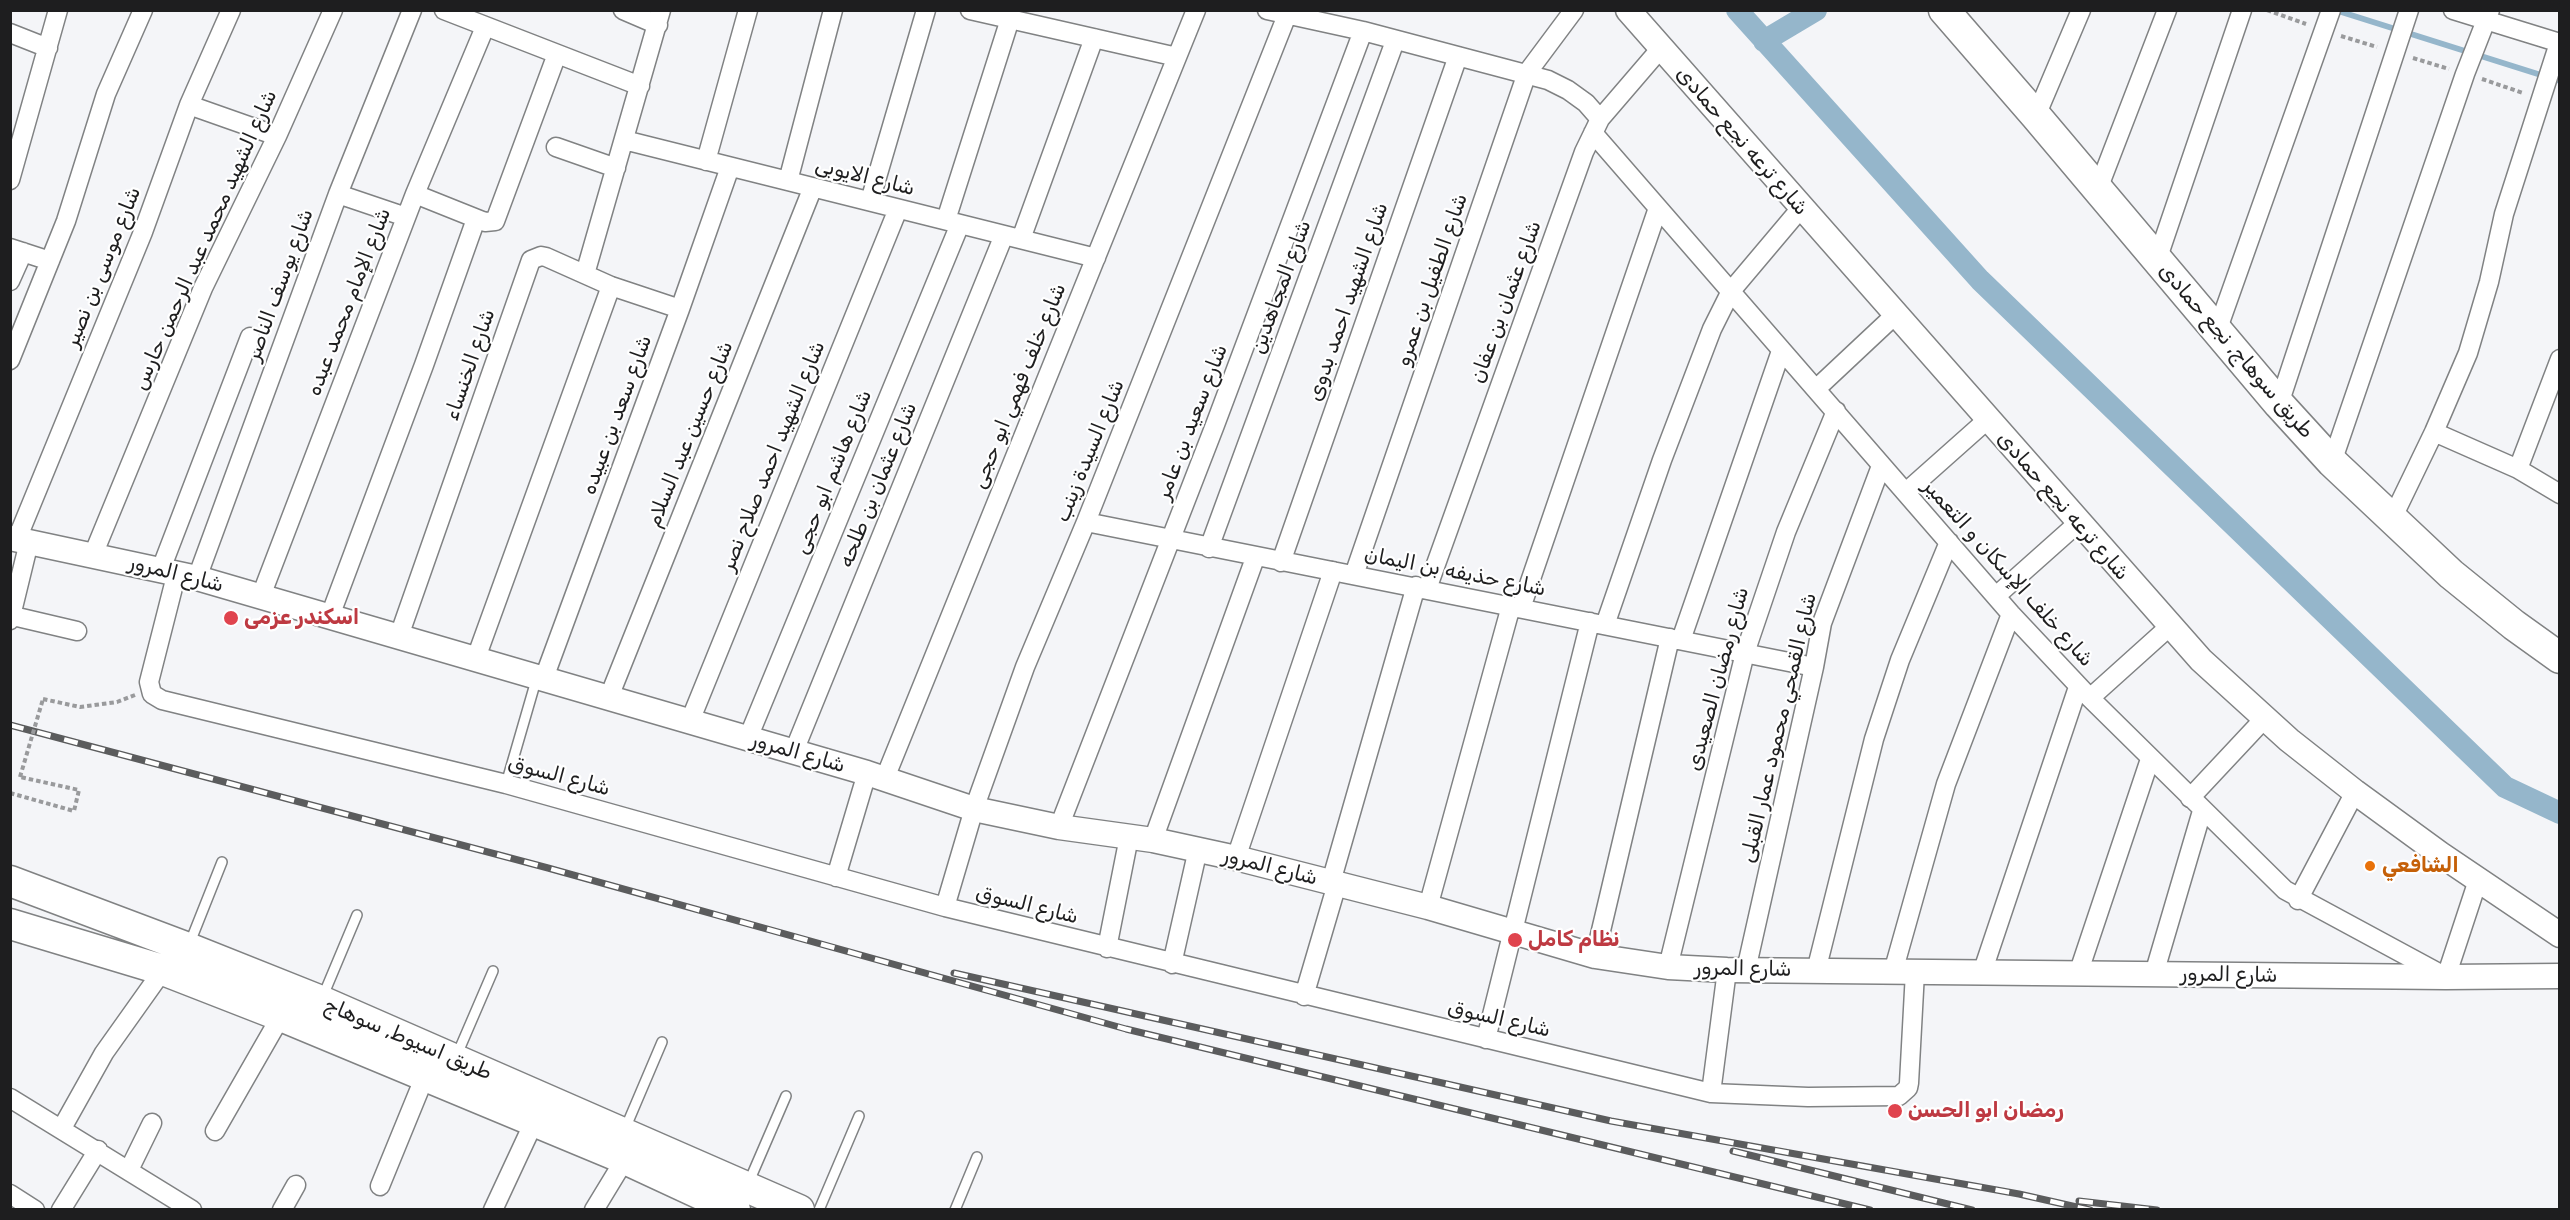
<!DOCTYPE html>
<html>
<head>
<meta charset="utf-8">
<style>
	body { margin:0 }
	#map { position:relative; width:2570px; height:1220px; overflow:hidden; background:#f4f5f8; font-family:Rubik,sans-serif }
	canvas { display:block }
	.frame { position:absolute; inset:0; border:12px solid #1e1e1f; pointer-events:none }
</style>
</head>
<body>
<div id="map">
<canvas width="2570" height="1220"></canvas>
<div class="frame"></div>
</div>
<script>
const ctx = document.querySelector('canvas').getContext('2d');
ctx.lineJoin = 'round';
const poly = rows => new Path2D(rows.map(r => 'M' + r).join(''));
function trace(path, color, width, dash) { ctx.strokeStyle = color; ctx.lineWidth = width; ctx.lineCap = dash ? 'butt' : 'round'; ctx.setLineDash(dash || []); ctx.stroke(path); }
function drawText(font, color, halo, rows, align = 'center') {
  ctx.font = font + ' Rubik,"Noto Sans Arabic",sans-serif'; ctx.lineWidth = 4.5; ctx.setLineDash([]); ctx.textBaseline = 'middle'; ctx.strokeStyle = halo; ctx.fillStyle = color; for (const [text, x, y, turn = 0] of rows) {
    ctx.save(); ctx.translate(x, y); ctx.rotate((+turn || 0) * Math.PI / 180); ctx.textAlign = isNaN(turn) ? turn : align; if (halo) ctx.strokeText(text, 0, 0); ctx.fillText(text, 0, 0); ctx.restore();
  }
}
trace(poly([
	[2335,10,2560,81]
]), '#95b6cb', 6);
trace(poly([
	[1737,10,1980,280,2505,787,2560,813],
	[1764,41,1816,10]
]), '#95b6cb', 22);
const service = poly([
	[506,784,537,677],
	[189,945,222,862],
	[323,996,357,915],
	[456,1057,493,971],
	[625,1129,662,1042],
	[748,1184,786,1096],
	[819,1210,859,1116],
	[955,1210,977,1157]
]);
const minor = poly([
	[444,10,640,86],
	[623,10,658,25],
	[970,10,1177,57],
	[1267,10,1363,31,1548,80,1568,90,1586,103,1600,119],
	[2453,10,2560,43],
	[10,33,48,48],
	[189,105,277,136],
	[2036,116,2081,10],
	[1593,133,2011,614,2090,698,2285,890,2446,977,2478,880],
	[624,140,1096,258],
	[556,147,616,168],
	[706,161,748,10],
	[10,180,58,10],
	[788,181,833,10],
	[2098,189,2167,10],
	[338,194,406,217],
	[415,194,485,222,495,221,557,54],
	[870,201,926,10],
	[946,220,1010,19],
	[1021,239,1094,38],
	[10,248,50,261],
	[2157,260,2242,10],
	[585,274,661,10],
	[10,281,23,252],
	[2217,331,2331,10],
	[10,360,66,221,106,94,143,10],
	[1816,389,1895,315],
	[2279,404,2409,10],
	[2434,432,2518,469,2560,359],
	[2332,462,2465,74,2490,10],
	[2518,469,2560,494],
	[1906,492,1987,420],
	[2392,519,2434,432,2468,353,2489,282,2504,214,2559,43],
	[1086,522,1814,667],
	[17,539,143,232,189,105,231,10],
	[1209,548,1395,41],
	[93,555,203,288,277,136,333,10],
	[1281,562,1458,56],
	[161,569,250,337],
	[177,572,149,682,152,694,162,700,506,784,945,907,1711,1093,1808,1097,1899,1096,1908,1088,1909,1083,1915,972],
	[1354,575,1527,73,1574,10],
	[197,578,338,194,412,10],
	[1427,589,1584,152,1600,119,1661,48],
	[261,596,415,194,485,27],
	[1996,596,2078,523],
	[1521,608,1658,208],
	[13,616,77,631],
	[330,616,424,365,476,219],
	[10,620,29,542],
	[1605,625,1662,460,1712,329,1731,291,1801,208],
	[399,636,531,260,541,256,546,257,611,286,680,309],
	[1681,640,1781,351],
	[476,658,611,286],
	[544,678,680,309,730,167],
	[609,697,813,187],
	[2090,698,2169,627],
	[690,721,898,209],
	[748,738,960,224],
	[794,751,1004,235],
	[885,778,1196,10],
	[2190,798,2264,719],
	[1059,827,1215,425,1363,31],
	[1153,840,1255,558],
	[1236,858,1333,571],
	[836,877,867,773],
	[1331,882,1416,586],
	[2298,900,2355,792],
	[945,907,974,809,1025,667,1086,522,1287,15],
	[1428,907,1511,606],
	[1107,948,1129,837],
	[1595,956,1670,638],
	[1172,964,1198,849],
	[1668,967,1745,653,1786,532,1836,411],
	[1746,970,1814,667,1822,623,1881,466],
	[1816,971,1874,739,1900,660,1949,542],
	[1893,972,1946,784,2011,614],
	[1982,973,2078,687],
	[2078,974,2150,759],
	[2154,974,2202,811],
	[1304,996,1337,884],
	[1486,1039,1590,622],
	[1711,1093,1727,970],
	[10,1098,192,1210],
	[62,1128,104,1053,163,970],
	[215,1131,281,1016],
	[129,1170,152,1123],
	[380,1186,425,1076],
	[10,1194,35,1210],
	[61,1210,98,1150],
	[282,1210,296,1185],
	[493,1210,534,1122],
	[594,1210,625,1159]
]);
const tertiary = poly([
	[1628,10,2201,660,2289,740,2355,792,2440,854,2560,935],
	[10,538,197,578,867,773,974,809,1059,827,1153,840,1236,858,1428,907,1595,956,1668,967,1727,970,2446,977,2560,976]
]);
const primary = poly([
	[1944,10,2036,116,2279,404,2332,462,2451,574,2514,625,2560,658],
	[10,881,188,948,321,1001,799,1210],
	[10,924,163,970,281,1016,625,1159,735,1210]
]);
trace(service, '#808283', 12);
trace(minor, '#808283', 21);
trace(tertiary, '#808283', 27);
trace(primary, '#808283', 33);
trace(poly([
	[2267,10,2306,24],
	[2341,36,2377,47],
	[2413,58,2449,69],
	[2482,79,2523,93],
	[43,699,80,707,117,702,135,695],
	[10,793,74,811,79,790,20,777]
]), '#999a9c', 4, [4.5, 3]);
trace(service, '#fff', 9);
trace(minor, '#fff', 18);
trace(tertiary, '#fff', 24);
trace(primary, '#fff', 30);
const rail = poly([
	[10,725,548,868,1126,1029,1870,1210],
	[954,973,1611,1121,2019,1194,2090,1210],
	[1733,1151,1972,1210],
	[2079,1201,2157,1210]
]);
trace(rail, '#5b5c5d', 7);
trace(rail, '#fff', 4.5, [14]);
trace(poly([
	[20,777,43,699]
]), '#999a9c', 4, [4.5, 3]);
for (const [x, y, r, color] of [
	[231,618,8,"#e0444e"],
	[2370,866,6,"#e8710a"],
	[1515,940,8,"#e0444e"],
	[1895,1111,8,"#e0444e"]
]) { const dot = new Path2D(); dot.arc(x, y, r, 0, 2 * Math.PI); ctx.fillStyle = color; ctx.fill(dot); trace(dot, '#fff', 2); }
drawText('21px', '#1e1e1f', '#fff', [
	["شارع ترعه نجع حمادى",1742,141,49],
	["شارع الايوبى",865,177,14],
	["شارع الشهيد محمد عبد الرحمن حارس",205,240,-66],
	["شارع موسى بن نصير",103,267,-68],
	["شارع الطفيل بن عمرو",1432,280,-71],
	["شارع يوسف الناصر",280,285,-70],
	["شارع المجاهدين",1281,287,-70],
	["شارع الإمام محمد عبده",349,302,-69],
	["شارع الشهيد احمد بدوى",1348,302,-71],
	["شارع عثمان بن عفان",1506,302,-70],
	["طريق سوهاج, نجع حمادى",2236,351,49],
	["شارع الخنساء",470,365,-71],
	["شارع خلف فهمي ابو حجى",1019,386,-68],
	["شارع سعد بن عبيده",617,415,-70],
	["شارع سعيد بن عامر",1192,422,-69],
	["شارع حسين عبد السلام",690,434,-68],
	["شارع السيدة زينب",1090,451,-68],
	["شارع الشهيد احمد صلاح نصر",773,456,-68],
	["شارع هاشم ابو حجى",833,472,-68],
	["شارع عثمان بن طلحه",878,485,-68],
	["شارع ترعه نجع حمادى",2063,506,49],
	["شارع حذيفه بن اليمان",1455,572,11],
	["شارع خلف الإسكان و التعمير",2008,573,48],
	["شارع المرور",176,574,14],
	["شارع رمضان الصعيدى",1718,679,-75],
	["شارع القمحي محمود عمار القبلى",1779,728,-77],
	["شارع المرور",798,753,16],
	["شارع السوق",559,776,15],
	["شارع المرور",1270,867,14],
	["شارع السوق",1027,905,14],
	["شارع المرور",1743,969,1],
	["شارع المرور",2229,975,1],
	["شارع السوق",1499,1019,13],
	["طريق اسيوط, سوهاج",408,1039,23]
]);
drawText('bold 21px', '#be3a42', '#fff', [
	["اسكندر عزمى",244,618],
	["نظام كامل",1528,940],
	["رمضان ابو الحسن",1908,1111]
], 'left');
drawText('bold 21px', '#c56008', '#fff', [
	["الشافعي",2382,866]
], 'left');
</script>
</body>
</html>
